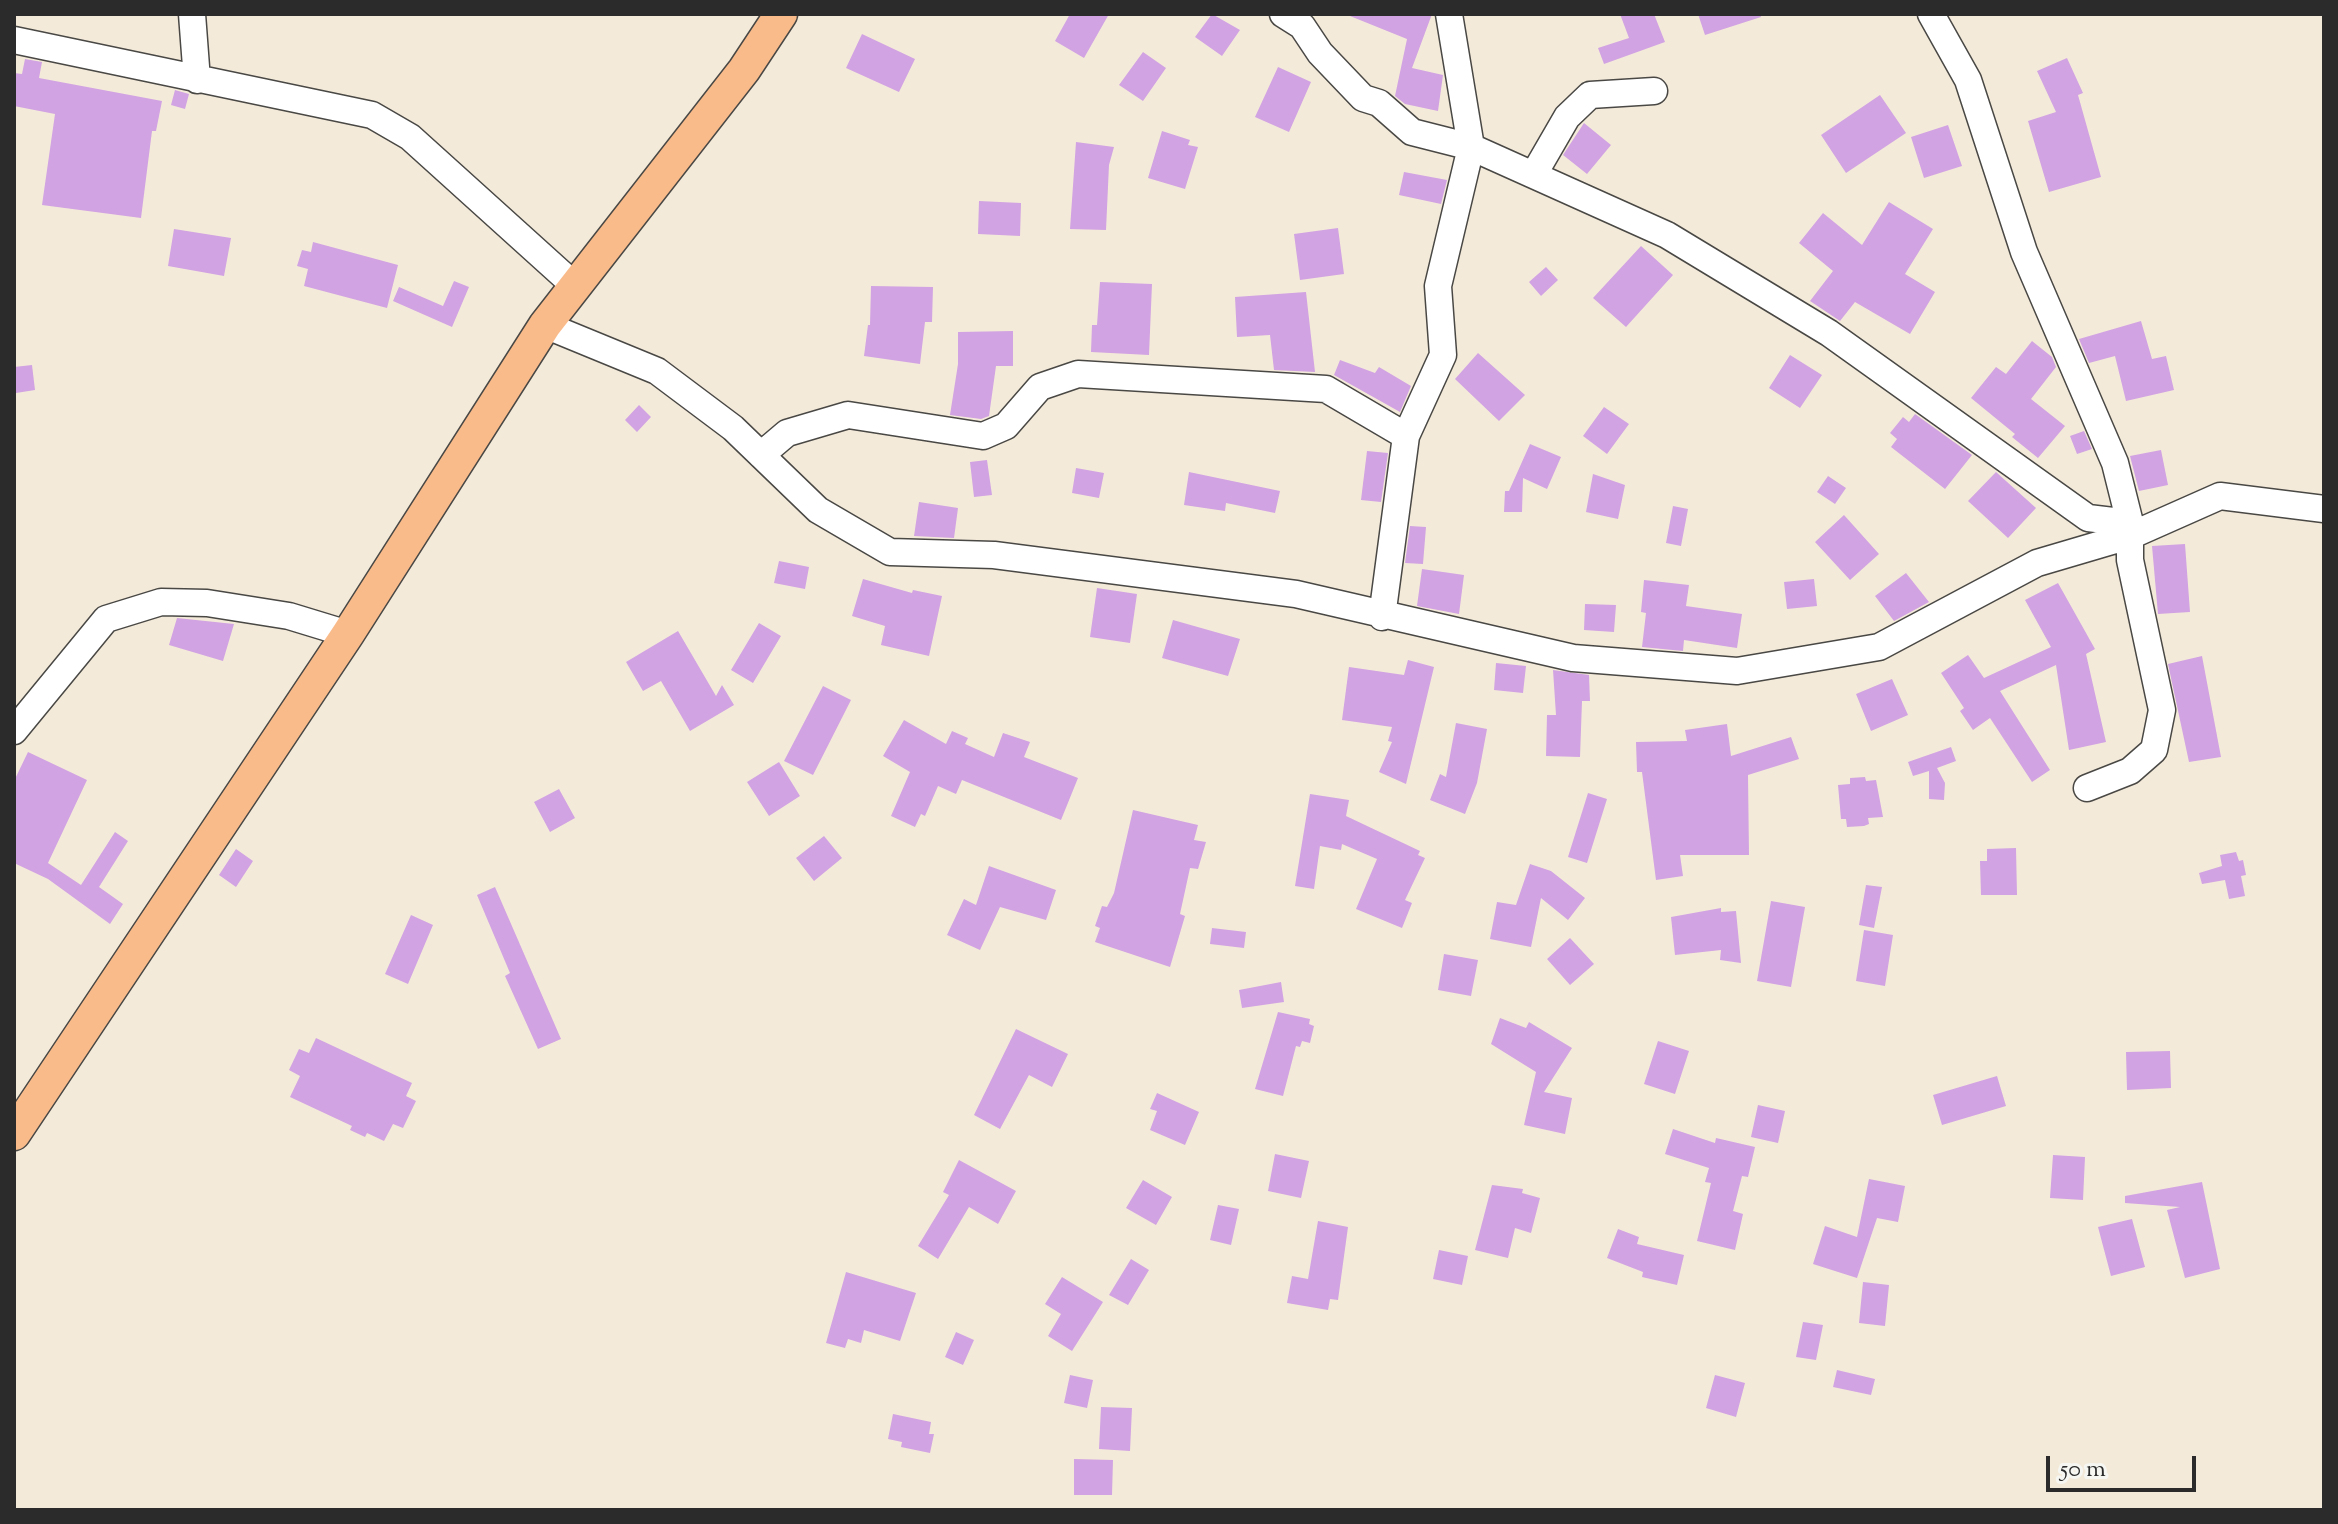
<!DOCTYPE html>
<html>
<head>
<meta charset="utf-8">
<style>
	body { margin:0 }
	#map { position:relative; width:2338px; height:1524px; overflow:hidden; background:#f4eada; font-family:"Sorts Mill Goudy",serif }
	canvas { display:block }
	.frame { position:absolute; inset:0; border:16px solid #2b2b2b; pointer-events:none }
	.scale { position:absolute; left:2046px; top:1456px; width:150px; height:36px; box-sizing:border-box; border:4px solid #2b2b2b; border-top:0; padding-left:10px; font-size:24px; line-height:28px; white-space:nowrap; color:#2b2b2b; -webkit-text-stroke:6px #f6f6f2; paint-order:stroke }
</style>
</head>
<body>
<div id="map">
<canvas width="2338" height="1524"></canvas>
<div class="frame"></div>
<div class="scale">50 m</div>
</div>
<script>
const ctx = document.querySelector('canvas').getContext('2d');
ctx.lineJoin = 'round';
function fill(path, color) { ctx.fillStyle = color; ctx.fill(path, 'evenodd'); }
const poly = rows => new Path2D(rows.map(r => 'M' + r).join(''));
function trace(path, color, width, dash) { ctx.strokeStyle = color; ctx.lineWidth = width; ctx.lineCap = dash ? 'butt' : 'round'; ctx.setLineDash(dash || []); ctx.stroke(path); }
fill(poly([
	[1070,14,1109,14,1084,58,1055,41],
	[1212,14,1240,30,1222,56,1195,37],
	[1345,14,1432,14,1412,68,1443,75,1438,111,1405,104,1395,96,1407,39],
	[1620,14,1654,14,1665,42,1604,64,1598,48,1629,38],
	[1698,14,1760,14,1761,17,1705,35],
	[862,34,915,59,899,92,846,68],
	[1143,52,1166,68,1143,101,1119,85],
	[2067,58,2083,93,2078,95,2101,177,2049,192,2028,121,2056,112,2037,71],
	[25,59,42,62,39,78,162,101,156,131,152,131,141,218,42,205,55,114,14,106,14,73,22,74],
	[1278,67,1311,82,1289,132,1255,117],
	[175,90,189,94,185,109,171,105],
	[1880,95,1906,133,1846,173,1821,135],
	[1584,123,1611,145,1587,174,1563,155],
	[1948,125,1962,166,1924,178,1911,137],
	[1162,131,1190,140,1188,145,1198,147,1185,189,1148,178],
	[1076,142,1114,147,1109,165,1106,230,1070,229],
	[1404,172,1447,180,1441,204,1399,195],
	[979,201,1021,203,1020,236,978,234],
	[1889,202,1933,229,1905,274,1935,292,1910,334,1855,302,1840,321,1810,301,1833,271,1799,243,1823,213,1862,245],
	[1338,228,1344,274,1300,280,1294,234],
	[174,229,231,238,224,276,168,266],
	[313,242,398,265,387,308,304,286,308,269,297,266,302,250,311,252],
	[1641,246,1673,275,1626,327,1593,298],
	[1546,267,1558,280,1541,296,1529,282],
	[454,281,469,287,452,327,393,301,399,287,443,306],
	[1100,282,1152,284,1149,355,1091,352,1092,325,1097,325],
	[871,286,933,287,932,322,925,322,920,364,864,356,868,325,870,325],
	[1306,292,1315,372,1274,370,1270,335,1237,337,1235,297],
	[2141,321,2152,359,2166,356,2174,390,2126,401,2115,356,2089,363,2079,339],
	[1013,331,1013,366,996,366,989,416,981,419,950,415,958,364,958,332],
	[2032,341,2052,357,2056,367,2031,399,2065,426,2038,458,2012,437,2015,434,1971,398,1996,367,2006,374],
	[1478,353,1525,395,1499,421,1455,379],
	[1790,355,1822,375,1800,408,1769,388],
	[1340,360,1375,373,1379,367,1411,386,1400,412,1334,375],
	[32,365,35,390,16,393,14,367],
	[639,405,651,417,637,432,625,420],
	[1604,407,1629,424,1607,454,1583,436],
	[1915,414,1972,455,1945,489,1891,447,1897,439,1890,433,1903,417,1909,422],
	[2084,431,2092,449,2077,454,2070,436],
	[1530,444,1561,457,1547,489,1523,478,1522,512,1504,512,1505,491,1509,491],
	[2161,450,2168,485,2139,491,2130,456],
	[1367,451,1388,453,1381,502,1361,500],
	[987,460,992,495,974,497,970,462],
	[1076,468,1104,473,1099,498,1072,493],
	[1189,472,1280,491,1275,513,1226,503,1225,511,1184,505],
	[1996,472,2036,508,2008,538,1968,501],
	[1593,474,1625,485,1618,519,1586,512],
	[1828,476,1846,488,1835,504,1817,492],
	[919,502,958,508,954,538,914,536],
	[1673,506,1688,509,1681,546,1666,543],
	[1844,515,1879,554,1850,580,1815,542],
	[1410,526,1426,527,1423,564,1405,563],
	[2185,544,2190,612,2158,614,2152,546],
	[779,561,809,567,805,589,774,583],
	[1422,569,1464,575,1459,614,1417,606],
	[1906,573,1929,602,1894,621,1875,596],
	[863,579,912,593,913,590,942,596,929,656,881,645,885,626,852,616],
	[1814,579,1817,606,1787,609,1784,582],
	[1644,580,1689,585,1686,606,1742,614,1737,648,1684,640,1683,651,1642,647,1646,613,1641,612],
	[2058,583,2095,649,2086,654,2106,742,2069,750,2056,665,2000,691,2050,770,2032,782,1990,718,1973,730,1960,711,1964,708,1941,673,1968,655,1984,678,2051,647,2025,600],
	[1097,588,1137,594,1130,643,1090,637],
	[1585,604,1616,605,1614,632,1584,630],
	[177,618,234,624,223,661,169,645],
	[1173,620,1240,639,1228,676,1162,658],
	[759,623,781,636,753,683,731,670],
	[678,631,716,696,722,685,734,705,690,731,661,681,643,691,626,662],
	[2202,656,2221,757,2189,762,2168,664],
	[1408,660,1434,667,1406,784,1379,772,1392,742,1388,741,1392,727,1342,720,1349,667,1404,675],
	[1496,663,1526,666,1523,693,1494,690],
	[1553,670,1589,675,1590,701,1582,701,1580,757,1546,756,1547,715,1556,715],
	[1892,679,1908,715,1871,731,1856,694],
	[823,686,851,700,813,775,784,761],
	[904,720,946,744,952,731,968,738,965,744,994,757,1003,733,1030,742,1024,757,1078,778,1061,820,962,780,956,794,938,786,925,816,921,814,915,827,891,816,910,772,883,756],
	[1456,723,1487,729,1477,783,1465,814,1430,800,1440,774,1446,777],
	[1727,724,1731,756,1791,737,1799,759,1748,775,1749,855,1680,855,1683,876,1656,880,1642,772,1637,772,1636,742,1687,741,1685,730],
	[1951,747,1956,761,1937,768,1945,783,1944,800,1929,799,1929,771,1913,776,1908,762],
	[28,752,87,780,48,863,81,885,115,832,128,841,99,887,123,904,110,924,48,879,14,863,14,781],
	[779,762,800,796,769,816,747,782],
	[1865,777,1866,781,1876,780,1883,817,1868,818,1869,824,1864,826,1847,827,1846,819,1841,819,1838,785,1850,784,1850,778],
	[559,789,575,818,550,832,534,802],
	[1588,793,1607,799,1587,863,1568,857],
	[1310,794,1349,800,1346,816,1420,851,1418,855,1425,858,1405,900,1412,903,1402,928,1356,909,1377,859,1342,844,1341,850,1320,846,1314,889,1295,886],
	[1133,810,1198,825,1194,840,1206,842,1198,869,1190,868,1180,914,1185,916,1170,967,1095,942,1100,928,1095,926,1102,906,1107,907,1114,893],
	[824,836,842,858,814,881,796,858],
	[2016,848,2017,895,1981,895,1980,861,1987,861,1987,849],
	[236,849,253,861,236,887,219,875],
	[2236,852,2239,861,2243,860,2246,875,2241,876,2245,896,2229,899,2225,880,2202,884,2199,873,2222,866,2220,855],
	[1530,864,1551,871,1585,898,1568,920,1541,898,1531,947,1490,939,1497,902,1516,905],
	[989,866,1056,890,1046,920,1000,907,980,950,947,935,964,899,976,905],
	[1866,885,1882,887,1874,928,1859,925],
	[495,887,561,1039,538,1049,505,976,510,973,477,895],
	[1771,901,1805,907,1791,987,1757,981],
	[1721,908,1721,912,1736,911,1741,963,1720,960,1721,950,1675,955,1671,917],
	[411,915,433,925,408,984,385,974],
	[1212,928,1246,932,1244,948,1210,944],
	[1864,930,1893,935,1885,986,1856,981],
	[1570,938,1594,964,1570,985,1547,959],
	[1444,954,1478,960,1471,996,1438,990],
	[1281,982,1284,1002,1242,1008,1239,990],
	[1278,1012,1310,1019,1309,1024,1314,1026,1310,1043,1302,1041,1300,1047,1296,1046,1283,1096,1255,1089],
	[1500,1018,1526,1028,1529,1022,1572,1048,1544,1092,1572,1098,1565,1134,1524,1125,1536,1072,1491,1044],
	[1016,1029,1068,1054,1052,1087,1029,1075,1000,1129,974,1115],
	[316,1038,412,1083,406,1096,416,1101,403,1128,393,1124,384,1141,367,1133,365,1137,350,1130,352,1126,290,1097,300,1076,289,1070,299,1049,309,1053],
	[1658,1041,1689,1051,1675,1094,1644,1084],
	[2170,1051,2171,1088,2127,1090,2126,1052],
	[1997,1076,2006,1106,1942,1125,1933,1095],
	[1157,1093,1199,1112,1185,1145,1150,1130,1157,1111,1150,1109],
	[1758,1105,1785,1111,1778,1143,1751,1137],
	[1673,1129,1715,1143,1716,1138,1755,1147,1748,1177,1742,1176,1733,1211,1743,1214,1735,1250,1697,1241,1711,1183,1705,1182,1709,1168,1665,1154],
	[1275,1154,1309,1161,1301,1198,1268,1191],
	[2053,1155,2085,1157,2083,1200,2050,1198],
	[959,1160,1016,1191,998,1224,969,1207,938,1259,918,1246,949,1195,943,1192],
	[1869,1179,1905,1186,1898,1222,1877,1218,1857,1278,1813,1264,1825,1226,1857,1237],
	[1143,1180,1172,1197,1156,1225,1126,1208],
	[2202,1182,2220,1269,2185,1278,2167,1210,2180,1207,2125,1203,2125,1196],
	[1492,1185,1523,1189,1522,1193,1540,1198,1531,1233,1515,1228,1508,1258,1475,1250],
	[1218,1205,1239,1209,1231,1245,1210,1240],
	[2132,1219,2145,1267,2111,1276,2098,1227],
	[1318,1221,1348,1227,1338,1300,1330,1299,1328,1310,1287,1303,1292,1276,1308,1279],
	[1618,1229,1639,1237,1637,1244,1684,1255,1677,1285,1642,1277,1643,1272,1607,1258],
	[1439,1250,1468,1256,1462,1285,1433,1279],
	[1131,1259,1149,1270,1128,1305,1109,1295],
	[846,1272,916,1293,900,1341,864,1330,861,1343,848,1339,845,1348,826,1343],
	[1062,1277,1103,1302,1072,1351,1048,1336,1061,1314,1045,1304],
	[1863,1282,1889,1285,1885,1326,1859,1323],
	[1803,1322,1823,1325,1816,1360,1796,1357],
	[956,1332,974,1340,963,1365,945,1357],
	[1837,1370,1875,1379,1871,1395,1833,1387],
	[1070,1375,1093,1380,1087,1408,1064,1403],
	[1715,1375,1745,1383,1736,1417,1706,1408],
	[1101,1407,1132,1408,1130,1451,1099,1449],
	[893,1414,931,1422,929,1434,934,1434,930,1453,901,1447,902,1442,888,1439],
	[1074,1459,1113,1460,1112,1495,1074,1495]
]), '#d1a3e2');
const minor = poly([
	[192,14,197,80],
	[1283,14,1302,26,1320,53,1363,98,1379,103,1412,132,1471,147,1667,235,1829,333,2088,518,2130,523],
	[1931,14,1968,80,2024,252,2115,463,2130,523,2130,560,2162,710,2154,750,2130,771,2087,788],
	[14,40,372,115,410,137,575,286],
	[1534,174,1567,117,1590,95,1654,91],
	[545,325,657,371,733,428,818,510,890,552,994,555,1296,594,1573,658,1737,671,1879,647,2037,563,2132,535,2220,496,2324,509],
	[761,455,787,433,848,415,983,436,1006,426,1040,387,1078,374,1326,389,1406,436],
	[1382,617,1406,436,1443,355,1438,286,1471,147,1449,14],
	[14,731,106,619,161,602,207,603,289,616,348,634]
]);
const major = poly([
	[14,1134,348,634,545,325,744,70,781,14]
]);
trace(minor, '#494845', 29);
trace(major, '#494845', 35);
trace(minor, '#fff', 26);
trace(major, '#fabb8b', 32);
</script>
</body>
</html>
